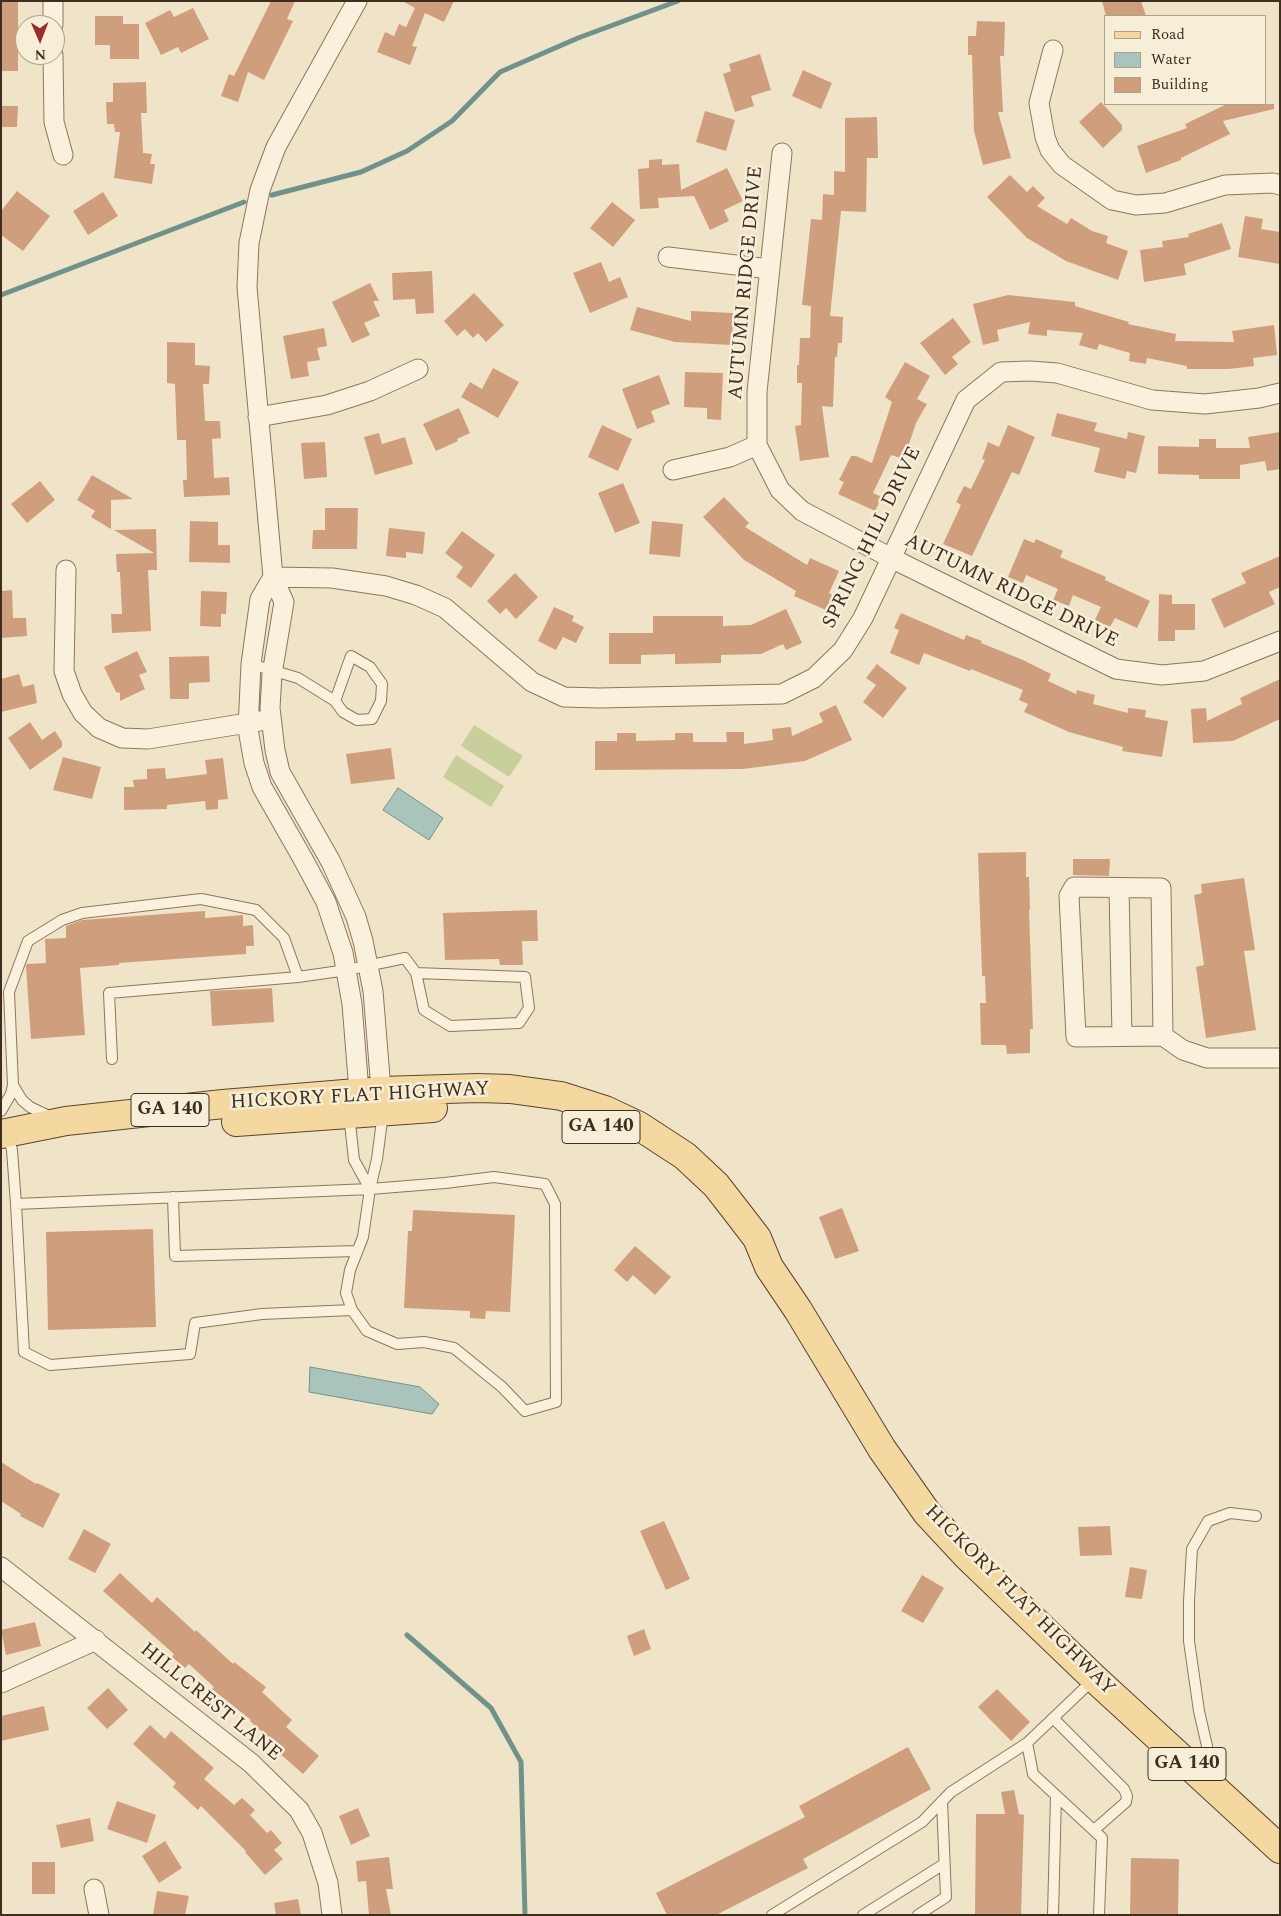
<!DOCTYPE html>
<html>
<head>
<meta charset="utf-8">
<style>
	body { margin:0 }
	#map { position:relative; width:1281px; height:1916px; overflow:hidden; background:#f0e4c8; font-family:Spectral,serif }
	canvas { display:block }
	.frame { position:absolute; inset:0; border:2px solid #3d2e20; pointer-events:none }
	.legend { position:absolute; left:1104px; top:15px; width:162px; height:90px; box-sizing:border-box; background:#f7eed8; border:1px solid #ada18e; margin:0; padding:6px 9px; list-style:none; font-size:15px; color:#3d2e20 }
	.legend li { display:flex; align-items:center; gap:10px; height:25px }
	.legend b { width:25px; border:1px solid #ada18e }
	.north { position:absolute; left:15px; top:15px; width:50px; height:50px; box-sizing:border-box; background:#f7eed8; border:1px solid #ada18e; border-radius:50%; rotate:179deg; font-size:14px; font-weight:700; line-height:20px; text-align:center; color:#3d2e20 }
	.north::after { content:''; display:block; margin:auto; width:18px; height:22px; background:#9e2a2b; clip-path:polygon(50% 0,100% 100%,50% 72%,0 100%) }
</style>
</head>
<body>
<div id="map">
<canvas width="1281" height="1916"></canvas>
<div class="frame"></div>
<ul class="legend">
<li><b style="height:6px;background:#f3d9a0"></b>Road</li>
<li><b style="height:14px;background:#a9c4bc"></b>Water</li>
<li><b style="height:14px;background:#cf9f7d"></b>Building</li>
</ul>
<div class="north">N</div>
</div>
<script>
const ctx = document.querySelector('canvas').getContext('2d');
ctx.lineJoin = 'round';
function fill(path, color) { ctx.fillStyle = color; ctx.fill(path, 'evenodd'); }
const poly = rows => new Path2D(rows.map(r => 'M' + r).join(''));
function trace(path, color, width, dash) { ctx.strokeStyle = color; ctx.lineWidth = width; ctx.lineCap = dash ? 'butt' : 'round'; ctx.setLineDash(dash || []); ctx.stroke(path); }
function drawText(font, color, halo, rows, align = 'center') {
  ctx.font = font + ' Spectral,serif'; ctx.lineWidth = 5; ctx.setLineDash([]); ctx.textBaseline = 'middle'; ctx.strokeStyle = halo; ctx.fillStyle = color; for (const [text, x, y, turn = 0] of rows) {
    ctx.save(); ctx.translate(x, y); ctx.rotate((+turn || 0) * Math.PI / 180); ctx.textAlign = isNaN(turn) ? turn : align; if (halo) ctx.strokeText(text, 0, 0); ctx.fillText(text, 0, 0); ctx.restore();
  }
}
fill(poly([
	[474,725,523,756,509,777,461,746],
	[456,755,504,786,491,807,443,777]
]), '#c9cf9b');
const water = poly([
	[398,788,443,818,429,840,383,810,398,788],
	[310,1367,420,1387,439,1404,432,1414,309,1392,310,1367]
]);
fill(water, '#a9c4bc');
trace(water, '#6f938a', 1);
trace(poly([
	[272,195,361,172,407,151,452,121,500,72,578,38,678,1],
	[1,295,244,202],
	[407,1635,491,1708,521,1762,525,1915]
]), '#6f938a', 5);
fill(poly([
	[1,1,18,1,18,71,1,71],
	[271,1,295,1,287,19,293,21,264,80,248,72,238,102,221,96,229,74,234,76],
	[402,1,454,1,444,22,425,13,412,46,417,47,410,65,377,52,385,32,394,36,399,24,406,27,415,8],
	[1102,1,1141,1,1146,16,1106,16],
	[193,8,209,39,181,53,178,47,161,55,145,23,170,10,174,17],
	[95,16,123,16,123,24,139,24,139,59,110,59,110,45,95,45],
	[977,21,1005,22,1004,56,1000,56,1003,112,998,112,1011,158,983,165,974,131,972,55,968,55,968,36,976,36],
	[760,54,771,90,751,96,754,106,735,112,723,74,731,71,729,64],
	[803,70,832,83,821,109,792,96],
	[146,82,147,113,141,113,143,153,152,154,150,164,155,164,152,184,114,178,120,132,115,132,114,124,107,124,106,102,113,102,113,83],
	[1101,102,1122,125,1122,130,1103,148,1079,122],
	[1227,104,1274,104,1274,109,1223,121,1230,134,1181,158,1181,160,1146,173,1137,146,1187,128,1185,124],
	[1,106,18,106,17,127,1,127],
	[705,111,735,120,726,151,696,142],
	[877,117,878,158,867,158,866,212,841,211,830,316,843,317,842,343,838,343,837,357,835,357,833,407,822,406,829,457,800,461,795,426,801,425,802,383,797,383,797,365,799,365,800,338,810,338,811,306,802,305,811,219,822,220,823,194,834,195,834,171,845,172,845,118],
	[662,159,662,165,679,164,681,190,727,168,743,201,724,210,729,221,710,230,694,196,658,198,659,208,640,209,638,169,649,168,649,160],
	[1010,175,1027,192,1033,186,1045,198,1037,206,1067,224,1071,218,1092,231,1108,236,1106,243,1128,251,1118,280,1066,261,1027,238,987,197],
	[17,191,50,216,23,251,1,235,1,211],
	[103,192,118,216,88,235,73,211],
	[612,202,635,220,613,247,590,228],
	[1245,216,1263,219,1261,229,1280,232,1280,264,1238,257],
	[1222,223,1231,249,1184,264,1186,275,1144,282,1140,250,1163,247,1162,241,1189,237,1188,234],
	[601,262,609,282,620,277,628,297,590,313,573,273],
	[432,271,434,313,416,314,415,299,393,300,392,273],
	[370,283,379,301,373,301,380,316,364,323,370,335,352,343,332,302],
	[474,293,504,325,486,342,478,333,473,338,465,329,457,336,444,321],
	[1008,295,1075,302,1075,306,1129,322,1128,324,1176,334,1175,341,1234,342,1232,331,1274,325,1277,355,1253,358,1254,366,1229,369,1187,369,1187,366,1147,358,1146,364,1129,361,1130,353,1099,344,1097,350,1079,345,1083,333,1047,330,1047,336,1028,334,1030,322,997,330,999,341,983,345,973,304],
	[637,307,691,321,691,311,733,313,732,345,675,342,630,330],
	[953,318,971,342,952,357,958,364,945,375,920,343],
	[324,328,327,346,317,348,320,360,307,362,309,376,291,379,283,336],
	[167,342,195,343,195,365,210,366,209,384,203,384,205,421,220,421,221,438,212,439,214,478,229,477,230,495,184,497,183,480,187,480,186,440,177,440,175,384,167,383],
	[905,362,930,376,917,399,927,404,916,423,904,459,891,455,873,493,882,497,875,511,838,494,844,482,839,480,851,456,856,456,872,463,892,402,885,397],
	[493,368,519,382,498,418,461,397,470,382,482,389],
	[685,372,723,373,721,420,707,419,707,408,684,407],
	[659,375,670,404,651,411,655,422,637,429,622,389],
	[459,408,470,433,457,439,458,441,436,451,423,424],
	[1057,413,1097,423,1094,431,1127,439,1128,432,1145,436,1136,473,1127,471,1125,479,1094,472,1100,448,1051,436],
	[602,425,632,439,618,471,588,457],
	[1008,425,1035,437,1019,475,1012,472,972,556,943,544,961,505,956,502,964,486,971,489,985,460,982,459,988,442,999,447],
	[1280,432,1280,469,1267,471,1265,461,1240,465,1240,479,1199,479,1199,475,1158,474,1158,446,1199,447,1199,439,1216,439,1216,448,1250,448,1248,437],
	[379,433,382,444,405,437,413,464,375,475,364,437],
	[325,442,327,477,304,479,301,443],
	[92,475,133,499,111,500,111,529,91,517,95,511,77,500],
	[40,481,55,500,27,523,11,504],
	[623,483,640,523,615,533,598,493],
	[724,497,749,523,745,527,807,565,810,558,839,571,829,593,834,596,828,611,794,596,796,591,744,560,703,517],
	[325,508,358,508,357,549,312,549,313,530,325,530],
	[190,521,218,522,218,545,230,545,230,563,189,562],
	[652,521,683,524,680,557,649,554],
	[389,528,425,532,423,554,406,552,406,558,386,556],
	[156,529,157,570,148,570,151,631,112,633,111,614,122,614,120,572,117,572,116,554,154,553,114,530],
	[462,531,495,555,471,588,456,577,463,567,445,553],
	[1024,539,1034,543,1036,539,1063,551,1060,557,1106,577,1105,580,1150,601,1137,628,1115,618,1110,627,1095,620,1101,607,1073,595,1069,606,1053,600,1058,589,1026,575,1023,583,1008,577],
	[1280,556,1280,587,1269,592,1275,604,1224,628,1211,599,1246,583,1241,573],
	[515,573,538,597,516,619,506,608,500,614,487,601],
	[12,590,13,618,26,618,27,636,1,638,1,591],
	[201,591,227,592,226,614,221,614,221,627,200,626],
	[1159,594,1172,595,1172,604,1195,604,1195,630,1175,630,1175,641,1158,641],
	[554,607,574,616,572,621,584,627,576,643,563,637,556,650,538,641],
	[786,609,802,643,786,650,783,644,761,654,721,655,721,663,675,664,675,654,641,655,641,664,609,664,609,633,653,633,653,616,723,616,723,626,751,625],
	[901,613,964,640,966,635,982,641,981,643,1023,660,1051,674,1048,681,1076,694,1077,690,1095,695,1093,704,1128,713,1128,708,1146,710,1145,717,1168,721,1162,757,1122,751,1123,747,1069,732,1024,712,1028,704,1019,700,1023,690,971,669,970,671,924,653,919,665,890,653,899,630,894,628],
	[137,651,147,672,139,675,145,689,120,701,120,693,116,692,104,667],
	[209,656,210,682,189,683,189,699,170,699,169,657],
	[877,664,907,688,883,718,863,702,876,685,866,678],
	[19,674,23,687,34,684,37,703,1,712,1,679],
	[1280,679,1280,719,1233,741,1193,743,1191,709,1206,708,1207,721,1242,704,1240,698],
	[836,705,852,740,805,761,743,769,595,770,595,741,617,741,617,733,636,733,636,741,675,740,675,733,693,733,693,742,727,742,726,732,744,732,744,744,773,740,772,729,791,727,792,736,823,722,819,713],
	[30,722,42,740,55,731,62,742,62,747,30,770,8,738],
	[391,748,395,779,351,784,346,754],
	[63,757,101,767,92,799,53,790],
	[223,758,228,799,218,800,218,809,206,810,205,801,167,805,167,809,124,810,124,787,134,787,133,780,147,779,147,769,165,768,166,779,207,774,205,760],
	[1026,852,1026,877,1029,877,1030,910,1029,910,1033,1029,1030,1029,1030,1053,1007,1054,1006,1045,981,1045,980,1003,986,1003,985,976,982,976,978,853],
	[1073,859,1110,859,1109,876,1073,875],
	[1244,878,1255,950,1244,951,1256,1030,1206,1038,1196,967,1204,965,1194,895,1202,893,1201,884],
	[537,910,538,941,522,941,523,965,500,965,499,959,445,960,443,913],
	[205,911,205,918,243,915,243,926,253,925,254,946,246,946,246,954,119,963,119,965,80,968,85,1035,31,1039,26,966,27,964,46,963,45,939,66,938,66,926,82,920],
	[272,988,274,1022,212,1026,210,991],
	[842,1208,859,1251,835,1259,819,1217],
	[413,1210,515,1215,510,1312,486,1311,485,1319,470,1318,470,1311,404,1308,408,1231,412,1231],
	[153,1229,156,1327,48,1330,46,1232],
	[635,1246,671,1277,655,1295,633,1275,627,1282,614,1270],
	[1,1462,36,1484,37,1483,60,1494,43,1528,20,1516,21,1514,1,1501],
	[664,1521,690,1579,666,1590,640,1531],
	[1110,1526,1112,1555,1080,1556,1078,1527],
	[84,1529,111,1544,95,1573,68,1559],
	[1130,1567,1147,1570,1142,1599,1125,1597],
	[120,1573,152,1603,157,1597,195,1632,196,1630,233,1664,234,1662,266,1687,262,1692,292,1720,286,1727,319,1756,303,1774,278,1752,281,1749,250,1721,251,1720,212,1689,214,1687,189,1664,185,1668,172,1657,174,1654,103,1591],
	[922,1575,944,1588,923,1623,901,1611],
	[35,1622,41,1646,6,1655,1,1630],
	[644,1629,651,1649,634,1656,627,1636],
	[108,1688,128,1710,107,1729,87,1708],
	[997,1689,1030,1722,1011,1741,978,1707],
	[44,1706,49,1730,1,1741,1,1716],
	[150,1725,165,1739,171,1731,214,1768,204,1779,234,1805,242,1798,255,1810,250,1815,267,1833,271,1830,282,1843,274,1850,283,1859,265,1875,245,1852,246,1851,201,1806,198,1810,173,1787,176,1783,133,1744],
	[908,1747,931,1789,803,1859,808,1868,716,1915,667,1915,656,1893,805,1817,799,1806],
	[1014,1790,1019,1814,1024,1815,1021,1915,975,1915,976,1814,1005,1814,1001,1792],
	[117,1801,156,1815,147,1843,107,1829],
	[358,1808,370,1836,351,1845,339,1816],
	[90,1818,94,1841,61,1848,56,1825],
	[165,1841,182,1868,159,1883,142,1856],
	[389,1857,393,1889,386,1889,391,1915,369,1915,366,1881,358,1882,356,1861],
	[1131,1858,1179,1859,1178,1915,1130,1915],
	[32,1862,55,1862,55,1894,32,1894],
	[157,1891,189,1896,185,1915,153,1915],
	[298,1899,301,1915,276,1915,274,1903]
]), '#cf9f7d');
const lane = poly([
	[251,664,298,678,335,701,343,712,357,720,372,719,381,701,382,684,370,667,351,656,335,701],
	[112,1059,109,993,298,977],
	[13,1085,22,1100,30,1107,51,1117],
	[1,1111,11,1094,13,1085,9,992,28,941,62,920,82,913,201,899,256,910,284,938,298,977,347,970,405,958,416,973,424,1010,450,1026,519,1023,529,1008,525,977,416,973],
	[349,1114,354,1160,370,1189,377,1159,383,1113],
	[8,1135,12,1150,16,1204,370,1189,445,1183,494,1177,545,1184,555,1204,556,1402,525,1411,502,1387,454,1348,424,1342,397,1344,367,1331,352,1310,346,1293,350,1270,363,1237,370,1189],
	[173,1197,175,1256,357,1251],
	[16,1204,24,1352,50,1365,190,1354,195,1323,262,1314,352,1310],
	[1093,1680,1027,1743,1033,1774,1102,1838,1099,1915],
	[1053,1718,1124,1789,1127,1796,1126,1802,1094,1830],
	[1209,1776,1207,1746,1199,1711,1189,1641,1189,1601,1192,1549,1208,1521,1230,1513,1256,1516],
	[772,1915,922,1822,951,1792,1027,1743],
	[863,1915,944,1864],
	[918,1915,946,1897,942,1801],
	[1053,1915,1056,1796]
]);
const street = poly([
	[53,1,53,25],
	[357,1,276,147,260,190,249,243,247,287,273,577,284,602,272,674,270,708,275,750,280,772,331,862,356,917,363,941,373,991,382,1102],
	[1053,50,1039,103,1045,137,1050,150,1062,165,1112,200,1136,205,1165,203,1225,185,1273,183,1280,185],
	[53,55,54,122,63,155],
	[782,153,757,392,757,445,780,490,802,511,891,558,1116,669,1162,675,1204,671,1280,641],
	[668,257,770,269],
	[258,417,327,405,370,391,418,369],
	[673,470,730,457,757,445],
	[66,570,64,671,72,694,83,713,99,728,122,738,148,739,260,721],
	[273,577,332,578,386,586,416,595,445,608,532,682,564,697,599,698,782,694,814,678,843,650,863,618,966,400,1001,372,1030,371,1057,373,1152,400,1205,404,1259,398,1280,393],
	[273,577,260,599,251,664,248,729,254,763,262,787,303,859,326,902,343,953,352,1004,360,1104],
	[1074,887,1161,888,1163,1036,1076,1037,1069,896,1074,887],
	[1119,888,1122,1036],
	[1163,1036,1183,1050,1207,1058,1280,1058],
	[1,1567,251,1763,299,1810,312,1833,328,1883,332,1915],
	[1,1683,96,1640],
	[94,1889,99,1915]
]);
const primary = poly([
	[236,1122,433,1108],
	[1,1134,66,1121,223,1104,381,1091,478,1088,510,1089,561,1096,605,1110,639,1126,685,1156,716,1185,737,1212,757,1238,769,1267,798,1310,882,1449,927,1513,968,1557,1095,1679,1280,1849]
]);
trace(lane, '#8d765c', 12);
trace(street, '#8d765c', 21);
trace(primary, '#5b4430', 30);
trace(lane, '#faf1dc', 10);
trace(street, '#faf1dc', 19);
trace(primary, '#f3d9a0', 28);
for (const [x, y, w] of [
	[170,1110,78],
	[601,1127,78],
	[1187,1764,78]
]) { const box = new Path2D(); box.roundRect(x - w / 2, y - 16.5, w, 33, 4); ctx.fillStyle = '#f7eed8'; ctx.fill(box); trace(box, '#3d2e20', 1); }
drawText('bold 19px', '#3d2e20', null, [
	["GA 140",170,1110],
	["GA 140",601,1127],
	["GA 140",1187,1764]
]);
drawText('20px', '#3d2e20', '#f7eed8', [
	["AUTUMN RIDGE DRIVE",747,283,-85],
	["SPRING HILL DRIVE",873,538,-64],
	["AUTUMN RIDGE DRIVE",1011,592,26],
	["HICKORY FLAT HIGHWAY",360,1097,-3],
	["HICKORY FLAT HIGHWAY",1019,1601,45],
	["HILLCREST LANE",210,1703,39]
]);
</script>
</body>
</html>
